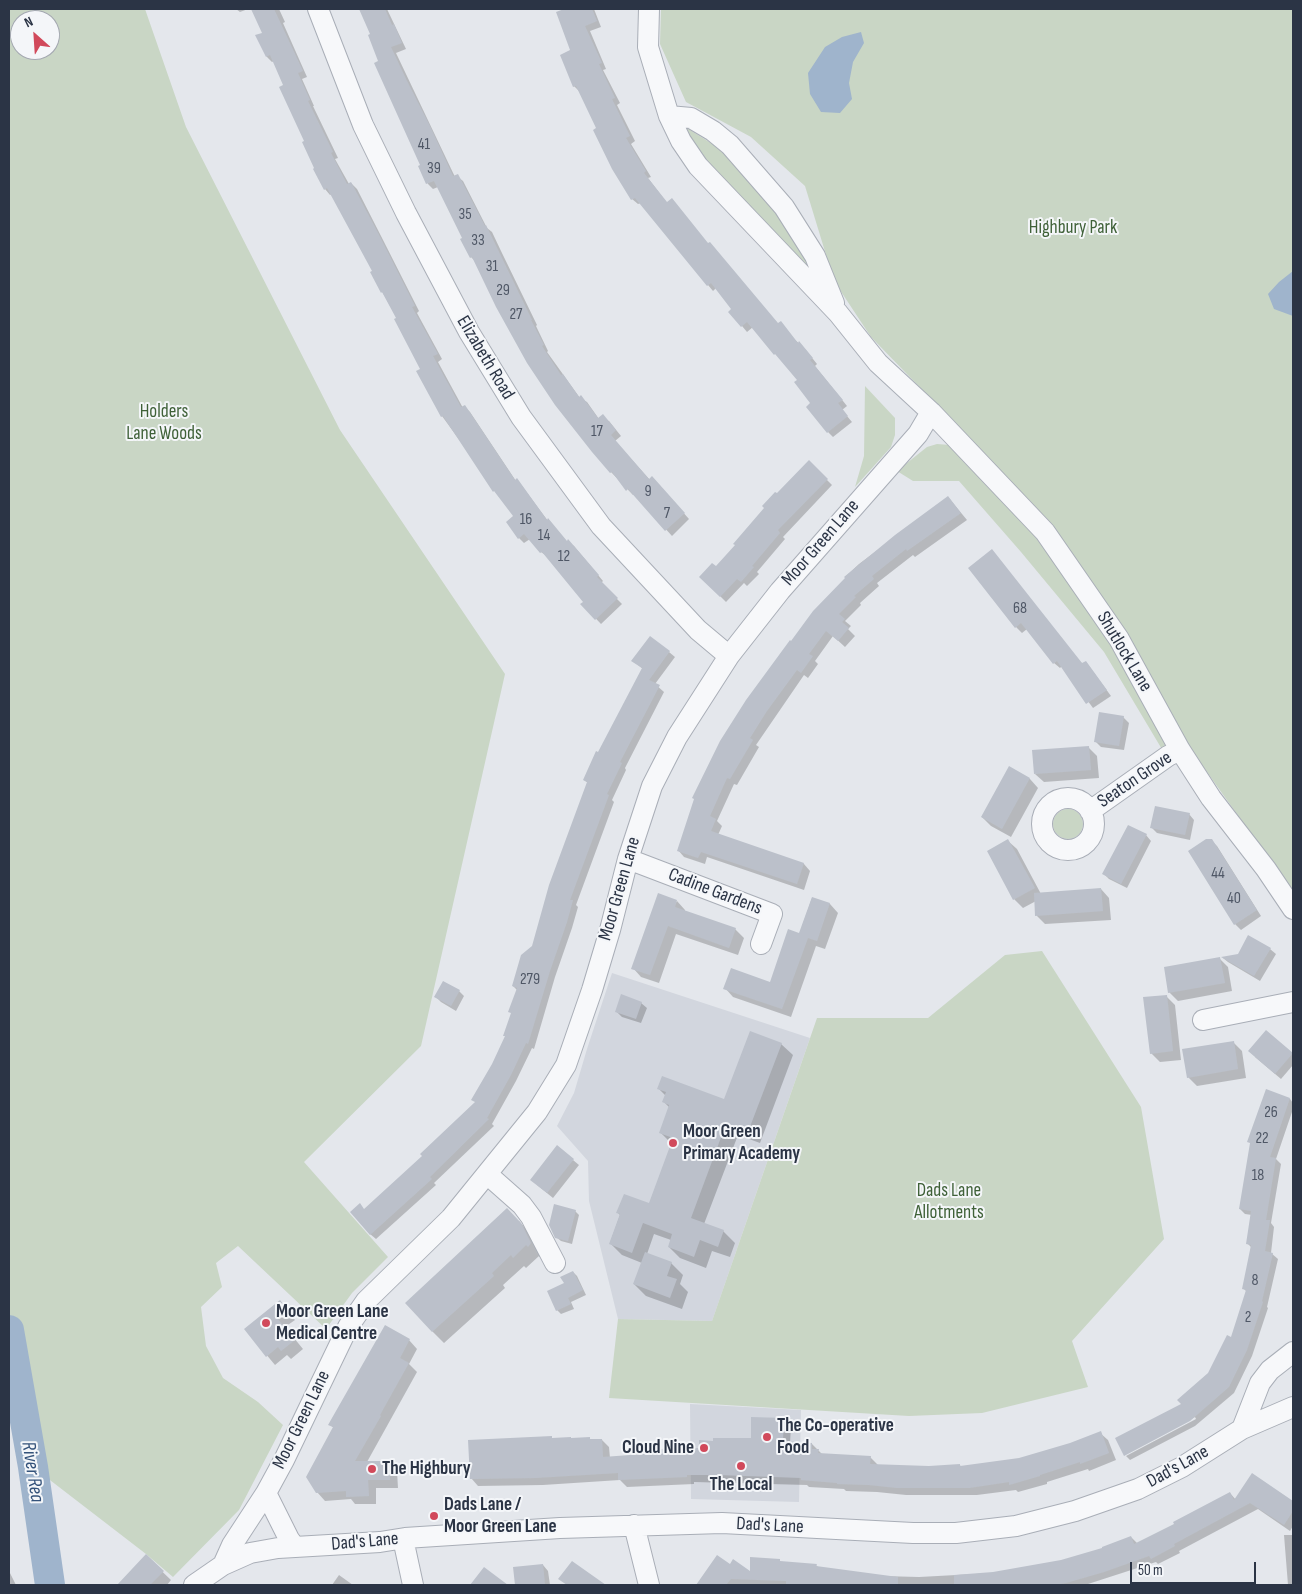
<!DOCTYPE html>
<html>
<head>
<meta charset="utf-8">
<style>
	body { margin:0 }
	#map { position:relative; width:1302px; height:1594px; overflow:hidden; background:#e4e7ec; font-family:"Sofia Sans Condensed",sans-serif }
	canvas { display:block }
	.frame { position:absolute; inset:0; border:10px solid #2b3445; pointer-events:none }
	.north { position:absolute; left:10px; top:10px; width:50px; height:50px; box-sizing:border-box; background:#f4f6f9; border:1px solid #a4a8b1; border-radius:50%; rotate:334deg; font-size:14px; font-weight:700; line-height:20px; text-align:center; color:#2b3445 }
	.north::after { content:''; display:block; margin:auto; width:18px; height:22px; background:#d1495b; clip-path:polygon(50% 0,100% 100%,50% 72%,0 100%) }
	.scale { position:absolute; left:1130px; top:1562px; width:126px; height:22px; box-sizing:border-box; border:2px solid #2b3445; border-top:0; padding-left:6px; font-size:15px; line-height:18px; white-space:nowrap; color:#2b3445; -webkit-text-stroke:4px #f4f6f9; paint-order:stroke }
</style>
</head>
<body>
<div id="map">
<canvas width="1302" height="1594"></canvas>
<div class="frame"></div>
<div class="north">N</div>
<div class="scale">50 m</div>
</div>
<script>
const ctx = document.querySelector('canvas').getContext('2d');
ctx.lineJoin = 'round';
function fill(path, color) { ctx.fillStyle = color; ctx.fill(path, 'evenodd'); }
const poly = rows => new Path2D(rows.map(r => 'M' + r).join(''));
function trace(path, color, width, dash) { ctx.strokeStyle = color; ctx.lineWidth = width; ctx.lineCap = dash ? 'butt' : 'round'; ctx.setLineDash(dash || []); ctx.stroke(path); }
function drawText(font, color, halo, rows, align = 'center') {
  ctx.font = font + ' "Sofia Sans Condensed",sans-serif'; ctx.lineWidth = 4; ctx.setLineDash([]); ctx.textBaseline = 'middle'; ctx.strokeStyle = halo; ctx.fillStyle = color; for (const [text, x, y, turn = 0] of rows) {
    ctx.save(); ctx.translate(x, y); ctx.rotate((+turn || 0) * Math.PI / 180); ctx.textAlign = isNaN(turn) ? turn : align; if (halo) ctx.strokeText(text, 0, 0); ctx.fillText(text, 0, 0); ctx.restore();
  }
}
fill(poly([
	[612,973,810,1038,712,1321,618,1319,589,1201,588,1161,557,1126,574,1093,587,1049],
	[690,1404,801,1410,799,1502,691,1499]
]), '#d2d6de');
fill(poly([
	[9,9,145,9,186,127,340,430,505,674,421,1046,304,1162,388,1257,352,1293,326,1329,238,1246,216,1263,222,1287,201,1307,206,1346,223,1378,258,1402,283,1425,239,1510,173,1577,146,1554,33,1467,9,1330],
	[20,20,50,20,50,50,20,50],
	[661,9,1293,9,1293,897,1259,845,968,437,871,337,834,281,805,186,751,137,686,102,660,44],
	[682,125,722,150,780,209,829,300,703,165],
	[865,386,895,418,895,435,891,447,855,487,864,456],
	[937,444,950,445,1034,535,1109,639,1170,748,1163,751,1104,652,1021,552,959,481,913,481,897,471,927,447],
	'1053 824a15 15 0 1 1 30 0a15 15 0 1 1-30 0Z',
	[1042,951,1141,1107,1164,1239,1072,1341,1088,1387,982,1413,909,1416,609,1398,618,1319,712,1321,817,1018,928,1018,1005,955]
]), '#c9d6c5');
fill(poly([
	[861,32,864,43,853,62,849,83,852,99,840,113,821,112,810,94,808,73,825,47,842,37],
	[1293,271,1293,316,1274,309,1268,294,1279,282]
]), '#9fb4cc');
fill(poly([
	[236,9,248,9,240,12],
	[253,9,279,9,285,22,283,23,307,77,302,79,314,106,313,106,338,158,335,159,349,184,351,183,357,189,381,236,419,311,417,313,442,359,438,362,463,408,465,407,470,412,516,481,522,486,548,521,567,542,574,546,603,581,601,583,622,604,601,624,582,604,584,602,548,557,541,552,530,539,524,543,519,538,515,517,442,416,422,369,397,318,371,272,373,271,332,194,330,195,325,189,285,86,274,61,272,62,267,57,263,33],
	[366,9,387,9,406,49,396,53,455,177,457,176,463,181,487,228,492,232,501,251,537,325,536,326,548,351,547,352,580,398,587,402,599,419,609,421,621,436,615,441,650,480,658,484,689,519,672,536,634,494,633,495,611,472,476,262,471,257,464,238,438,187,433,189,428,184,419,167,422,166,380,62],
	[565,9,594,9,601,27,590,31,606,69,603,70,620,103,617,105,635,141,631,144,651,177,648,178,667,203,709,245,779,325,805,349,817,364,815,366,847,406,842,410,852,422,833,437,828,432,798,380,753,327,747,332,742,326,733,309,716,288,713,291,708,285,641,203,638,204,632,199,580,92,574,86,572,51],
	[809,462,832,485,783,537,785,539,757,572,759,574,747,586,744,583,726,602,701,577,716,568,737,545,777,495],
	[948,497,967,520,915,557,913,555,877,583,879,586,860,603,861,605,845,621,851,626,848,629,855,636,845,647,833,636,815,661,818,664,808,678,804,675,756,745,759,747,737,785,734,784,717,821,722,826,718,835,804,864,810,871,804,890,707,857,705,864,684,857,678,850,791,643,846,578,845,577,859,564],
	[970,568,1083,664,1086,662,1111,696,1093,708,1062,666,1060,668,1054,663,1027,629,1022,633,1016,627],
	[669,652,675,657,655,684,664,692,625,768,626,770,612,800,614,802,576,905,578,907,572,928,555,977,534,1049,532,1048,516,1081,492,1124,494,1126,434,1183,436,1185,376,1239,370,1234,365,1210,424,1157,476,1103,506,1037,517,990,513,986,533,947,588,783,584,780,643,669,633,661],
	[1123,717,1129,723,1124,750,1101,747,1095,741],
	[1089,748,1097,756,1099,778,1044,782,1035,774],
	[1009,768,1030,779,1038,788,1011,837,991,826,982,817],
	[1189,814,1194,820,1190,840,1157,833,1152,828],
	[1146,835,1151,841,1127,888,1109,879,1104,874],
	[1211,840,1217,846,1261,916,1241,930,1235,924],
	[1008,841,1017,849,1041,894,1101,889,1109,898,1111,920,1045,924,1037,916,1036,901,1023,908,1014,899],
	[812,898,830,904,838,913,825,949,816,946,791,1017,733,997,725,988,771,983,799,935],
	[677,901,685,910,685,912,735,929,744,938,738,955,676,934,659,983,641,977,633,968],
	[1270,949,1276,954,1260,981,1228,962,1223,958],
	[1219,958,1228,967,1232,991,1178,1001,1169,992],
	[459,991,464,996,456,1011,441,1002,436,997],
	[1166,996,1175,1005,1181,1060,1160,1062,1151,1053],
	[641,1003,647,1008,641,1023,622,1017,616,1011],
	[1266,1032,1293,1055,1293,1065,1281,1079,1255,1057],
	[1233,1042,1242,1051,1246,1078,1197,1086,1188,1077],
	[781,1044,793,1055,760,1143,738,1135,704,1224,723,1231,735,1243,730,1257,712,1251,706,1268,680,1258,669,1247,671,1240,654,1234,647,1254,671,1263,683,1275,680,1284,688,1292,682,1309,646,1296,634,1284,642,1263,622,1255,610,1243,620,1215,618,1213,649,1205,672,1144,660,1132,670,1108,664,1102,666,1096,659,1089,725,1101],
	[1267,1091,1290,1099,1293,1103,1293,1109,1276,1159,1281,1164,1271,1223,1274,1227,1271,1253,1278,1259,1267,1307,1268,1308,1252,1356,1234,1393,1195,1426,1130,1460,1126,1456,1196,1419,1195,1417,1125,1454,1183,1404,1209,1374,1232,1339,1247,1292,1243,1288,1252,1248,1248,1244,1252,1215,1245,1214,1240,1209],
	[573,1160,579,1165,553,1198,537,1185],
	[575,1211,579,1215,572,1244,561,1241,556,1237],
	[519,1221,532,1236,542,1256,540,1257,539,1256,526,1268,524,1266,503,1285,505,1288,444,1343,432,1331],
	[573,1272,577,1276,586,1295,571,1302,574,1309,561,1314,557,1310,549,1292,565,1284],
	[280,1302,295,1320,285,1327,303,1349,291,1359,287,1355,275,1365,245,1329],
	[409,1340,417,1349,409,1364,417,1372,367,1462,389,1462,397,1471,398,1488,376,1488,376,1504,355,1504,351,1499,325,1501,317,1492,334,1428,330,1425],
	[783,1419,791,1427,790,1443,812,1444,822,1454,870,1457,878,1465,929,1467,960,1465,961,1467,1019,1459,1070,1444,1100,1433,1108,1440,1116,1460,1089,1471,1088,1469,1047,1482,1047,1484,1018,1492,1016,1490,977,1495,906,1495,877,1492,846,1491,844,1489,809,1487,807,1485,694,1482,694,1484,627,1487,620,1480,543,1485,478,1486,471,1478,552,1438,602,1440,609,1447,610,1458,700,1449,714,1442,752,1440],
	[1252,1475,1293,1502,1293,1526,1290,1531,1258,1509,1179,1551,1180,1553,1158,1564,1156,1562,1085,1585,698,1585,717,1557,730,1566,751,1573,779,1560,782,1563,816,1565,819,1568,882,1576,919,1577,993,1573,1061,1562,1104,1549,1131,1537,1138,1544,1176,1525,1230,1493,1236,1500],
	[1284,1535,1293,1535,1293,1585,1288,1585],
	[146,1556,171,1580,167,1585,118,1585],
	[543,1565,548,1571,550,1585,516,1585,514,1568],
	[9,1571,16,1585,9,1585],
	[339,1575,353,1585,332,1585]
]), '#0003');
trace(poly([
	[9,1330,33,1467,50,1585]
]), '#9fb4cc', 30);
fill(poly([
	[251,9,274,9,303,71,298,73,310,100,308,101,333,152,331,153,347,184,351,182,376,229,415,306,412,307,438,354,433,356,461,407,465,405,515,480,517,478,547,520,548,518,567,541,568,539,599,575,597,577,618,598,595,620,580,604,583,602,542,552,540,553,524,534,518,539,506,522,513,516,494,491,493,492,443,416,441,417,416,371,420,369,394,319,396,318,382,292,381,293,370,272,372,271,327,188,324,190,313,169,314,168,302,142,304,141,279,87,283,85,270,55,266,57,255,35,262,33],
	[359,9,385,9,392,25,394,24,402,43,391,47,407,81,429,124,453,176,458,174,485,226,486,225,532,320,531,320,544,345,542,346,561,375,563,374,579,397,581,395,598,418,603,414,616,430,611,435,649,479,652,476,685,513,665,531,628,489,626,491,612,472,610,473,592,452,555,405,527,363,496,307,472,257,470,258,460,239,462,238,434,181,426,184,418,166,420,165,374,63,378,61,368,35,370,34],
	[564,9,592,9,597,21,585,26,602,63,599,64,615,98,612,99,630,136,626,138,646,171,644,173,667,202,672,198,708,243,710,242,778,323,781,321,798,343,799,341,813,358,810,360,843,400,838,403,848,416,827,433,806,407,810,403,794,382,797,380,775,354,774,355,747,322,741,327,728,312,731,309,711,283,707,286,635,198,631,200,612,169,593,130,596,128,576,86,573,87,560,55,570,50,556,12],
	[809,460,828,479,778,530,780,533,752,566,754,567,741,582,737,579,720,597,699,577,712,563,716,566,735,545,733,544,764,508,762,506,775,492,777,493],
	[948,496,961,513,907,551,906,549,872,576,874,579,854,596,856,597,839,614,845,619,842,622,849,628,838,641,826,631,809,654,813,656,801,673,797,670,767,711,750,738,753,740,730,779,727,778,710,816,716,819,711,831,804,863,797,884,701,852,698,858,677,851,694,799,692,798,720,741,746,700,790,640,791,641,813,611,845,578,844,577,895,535],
	[992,549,1082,663,1086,661,1107,690,1086,704,1057,661,1053,664,1021,623,1015,628,968,568],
	[650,636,670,651,649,680,660,685,620,762,622,763,607,794,609,795,570,900,573,900,567,922,550,971,528,1044,526,1043,511,1075,487,1118,489,1119,430,1177,432,1179,370,1235,350,1212,360,1203,364,1209,422,1156,420,1154,475,1102,471,1100,492,1064,505,1036,503,1036,511,1013,508,1012,517,988,512,986,521,955,532,946,549,885,587,782,583,780,596,751,598,752,642,668,631,661],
	[1099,712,1124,716,1119,746,1094,742],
	[1089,746,1091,770,1034,774,1032,750],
	[1009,766,1030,778,1002,829,981,817],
	[1155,806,1190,813,1185,835,1150,828],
	[1128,825,1147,834,1121,884,1102,874],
	[1008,839,1035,888,1013,900,987,851],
	[1206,839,1212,839,1257,910,1234,925,1188,851],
	[1101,888,1103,911,1035,916,1034,893],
	[658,893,677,900,675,907,736,928,729,948,668,926,650,975,631,969],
	[812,897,830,903,817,941,808,938,782,1009,723,989,731,968,770,982,788,929,799,933],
	[1248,935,1271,948,1254,976,1221,957,1238,954],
	[1220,957,1225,983,1168,993,1164,967],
	[443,981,460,990,451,1006,434,997],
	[621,994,642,1002,636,1019,615,1012],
	[1167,995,1173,1051,1150,1054,1143,997],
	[1266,1030,1293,1053,1275,1074,1248,1051],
	[750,1031,782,1043,748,1132,726,1124,691,1218,724,1230,718,1247,700,1240,694,1257,668,1247,672,1234,643,1223,632,1253,609,1244,620,1214,616,1213,624,1194,649,1203,673,1138,659,1133,669,1105,662,1102,666,1092,657,1089,662,1076,724,1099],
	[1234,1041,1238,1069,1187,1078,1182,1049],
	[1266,1089,1290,1098,1270,1157,1276,1158,1266,1220,1270,1220,1265,1251,1273,1253,1262,1301,1263,1302,1247,1350,1229,1387,1190,1421,1124,1456,1115,1438,1181,1404,1177,1400,1208,1373,1227,1335,1231,1337,1246,1290,1242,1289,1251,1245,1246,1244,1251,1211,1239,1209,1250,1143,1247,1142],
	[557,1145,574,1159,547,1193,530,1180],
	[554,1204,576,1210,568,1241,555,1238,549,1225],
	[507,1208,521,1223,531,1243,528,1247,526,1245,513,1258,511,1255,492,1273,494,1276,432,1332,405,1303],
	[645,1252,672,1262,667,1276,677,1279,670,1298,633,1284],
	[573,1271,583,1290,568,1298,571,1304,556,1311,547,1291,564,1283,560,1277],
	[280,1300,288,1310,277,1318,295,1340,281,1351,278,1347,266,1357,244,1329],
	[385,1325,410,1339,400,1358,409,1363,380,1415,381,1416,355,1461,389,1461,390,1480,368,1480,369,1496,346,1497,346,1491,316,1493,306,1477,333,1427,328,1425],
	[751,1417,784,1418,783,1441,812,1443,812,1449,819,1449,818,1453,871,1456,870,1464,929,1466,960,1464,960,1466,1019,1458,1070,1443,1101,1431,1109,1453,1080,1464,1080,1462,1040,1475,1040,1476,1009,1485,1009,1482,969,1488,897,1488,869,1485,837,1484,837,1483,801,1480,801,1478,717,1475,687,1475,687,1477,618,1480,618,1473,535,1478,470,1479,468,1440,552,1436,552,1438,571,1437,571,1438,590,1437,590,1439,602,1439,603,1457,657,1453,657,1449,699,1448,699,1440,713,1441,713,1438,751,1438],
	[1252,1473,1293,1501,1293,1511,1284,1525,1250,1503,1174,1544,1175,1546,1151,1559,1149,1556,1104,1572,1066,1583,1054,1585,954,1585,954,1575,993,1572,1061,1560,1102,1548,1102,1547,1131,1536,1134,1544,1174,1524,1173,1522,1230,1492,1234,1500],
	[146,1554,164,1571,150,1585,117,1585],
	[717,1555,730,1564,733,1559,750,1571,750,1557,780,1559,780,1561,817,1564,816,1566,898,1577,898,1585,786,1585,786,1581,731,1579,726,1585,696,1585],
	[572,1561,606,1585,567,1585,558,1579],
	[543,1564,545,1585,515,1585,513,1567],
	[484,1567,508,1585,470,1585]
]), '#bbc0ca');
const minor = poly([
	[318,9,363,125,406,213,469,332,521,417,601,526,698,630,729,656],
	[649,9,648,47,669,116,681,141,698,166,838,313,878,363,931,412,1045,532,1119,639,1180,750,1211,798,1266,869,1293,909],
	[669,116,691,118,713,131,730,145,784,207,815,256,834,303],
	'1042 824a26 26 0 1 1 52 0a26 26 0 1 1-52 0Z',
	[1090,811,1168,756,1180,750],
	[628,859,772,914,761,944],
	[1203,1020,1293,1002],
	[487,1174,522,1205,531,1217,555,1263],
	[1242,1429,1260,1383,1270,1370,1293,1352],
	[266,1493,289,1539,295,1547],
	[634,1525,649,1585],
	[405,1538,405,1548,413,1585],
	[223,1565,250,1553,278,1548,380,1542,405,1538,560,1528,722,1523,913,1533,956,1533,1016,1526,1075,1511,1138,1489,1182,1467,1242,1429,1293,1407],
	[194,1585,223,1565,232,1545,266,1493,284,1460,348,1327,366,1301,451,1218,537,1112,566,1065,592,990,610,930,628,859,652,786,677,737,729,656,780,591,918,434,931,412]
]);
trace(minor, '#a9aeb7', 22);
trace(minor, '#f7f8fa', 20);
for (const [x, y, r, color] of [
	[673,1143,5,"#d1495b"],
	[266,1323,5,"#d1495b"],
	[767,1437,5,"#d1495b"],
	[704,1448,5,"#d1495b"],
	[741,1466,5,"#d1495b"],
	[372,1469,5,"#d1495b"],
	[434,1516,5,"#d1495b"]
]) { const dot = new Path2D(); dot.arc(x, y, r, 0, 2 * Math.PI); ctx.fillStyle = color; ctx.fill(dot); trace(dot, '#f4f6f9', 2); }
drawText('16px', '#4f5766', null, [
	["41",424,145],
	["39",434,169],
	["35",465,215],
	["33",478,241],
	["31",492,267],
	["29",503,291],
	["27",516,315],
	["17",597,432],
	["9",648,492],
	["7",667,514],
	["16",526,520],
	["14",544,536],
	["12",564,557],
	["68",1020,609],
	["44",1218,874],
	["40",1234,899],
	["279",530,980],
	["26",1271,1113],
	["22",1262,1139],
	["18",1258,1176],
	["8",1255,1281],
	["2",1248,1318]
]);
drawText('19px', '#3f6138', '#f4f6f9', [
	["Highbury Park",1073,228],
	["Holders",164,412],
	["Lane Woods",164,434],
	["Dads Lane",949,1191],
	["Allotments",949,1213]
]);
drawText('19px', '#2b3445', '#f4f6f9', [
	["Elizabeth Road",485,358,59],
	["Moor Green Lane",821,543,-49],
	["Shutlock Lane",1124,652,59],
	["Seaton Grove",1135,780,-34],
	["Moor Green Lane",620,889,-74],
	["Cadine Gardens",715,892,21],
	["Moor Green Lane",302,1420,-64],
	["Dad's Lane",1178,1467,-29],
	["Dad's Lane",770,1526,3],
	["Dad's Lane",365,1542,-5]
]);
drawText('bold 19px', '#2b3445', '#f4f6f9', [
	["Moor Green",683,1132],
	["Primary Academy",683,1154],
	["Moor Green Lane",276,1312],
	["Medical Centre",276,1334],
	["The Co-operative",777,1426],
	["Food",777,1448],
	["Cloud Nine",694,1448,"right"],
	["The Highbury",382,1469],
	["The Local",741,1485,"center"],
	["Dads Lane /",444,1505],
	["Moor Green Lane",444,1527]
], 'left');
drawText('italic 20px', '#34527a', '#f4f6f9', [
	["River Rea",32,1472,81]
]);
</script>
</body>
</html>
